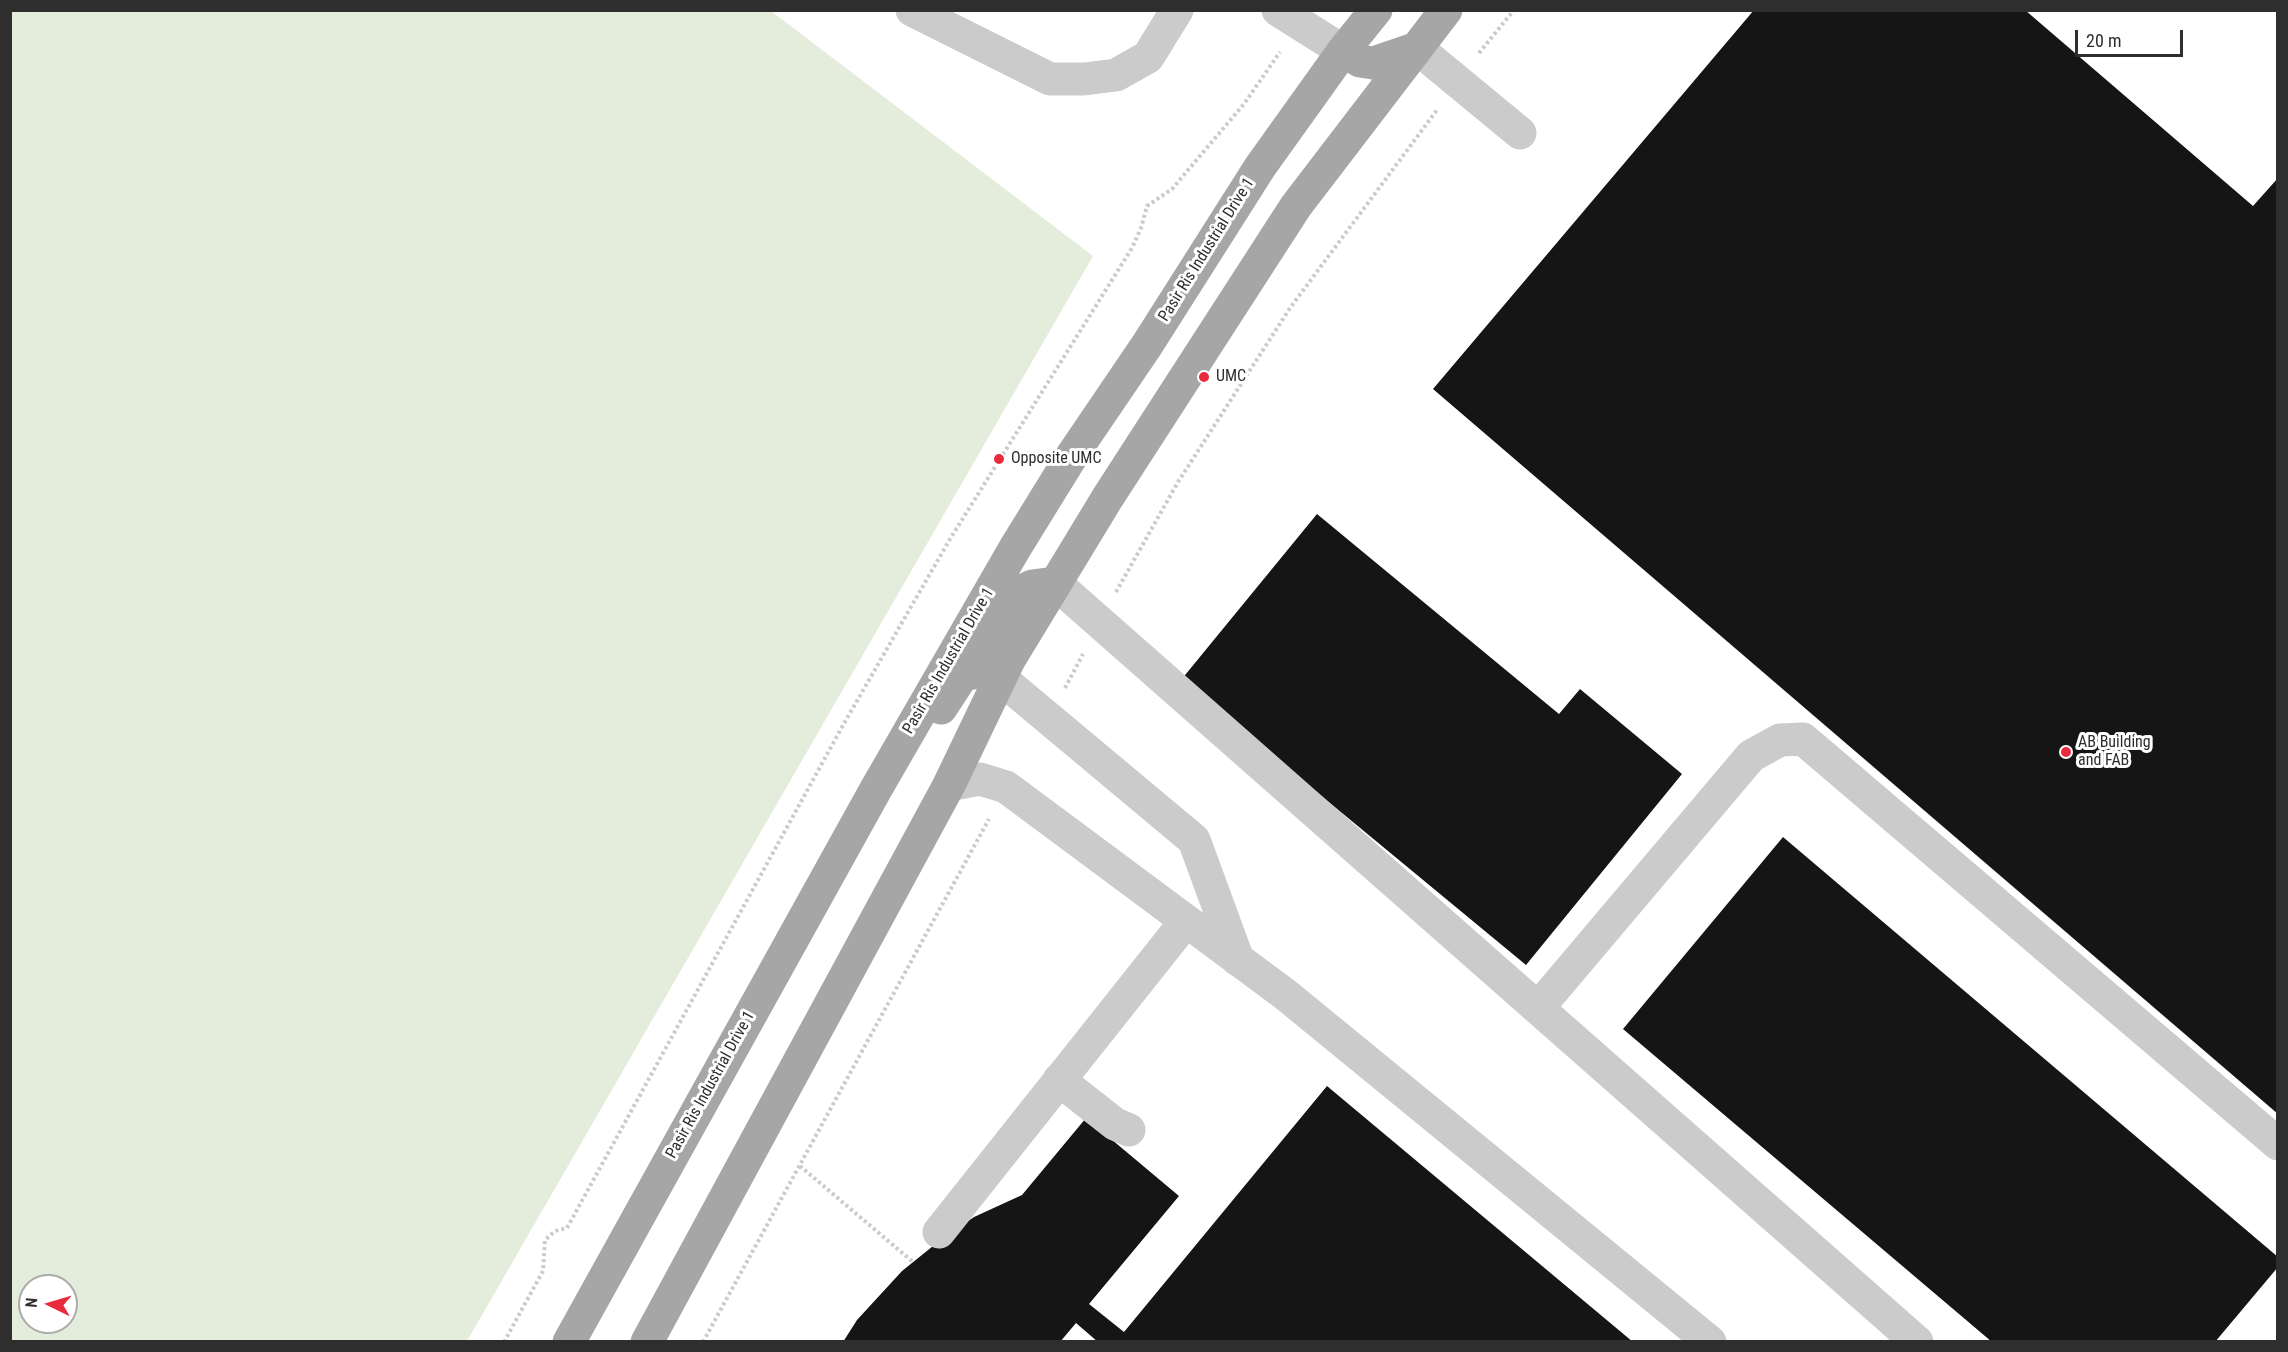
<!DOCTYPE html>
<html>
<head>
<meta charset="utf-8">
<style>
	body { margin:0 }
	#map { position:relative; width:2288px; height:1352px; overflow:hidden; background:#fff; font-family:"Roboto Condensed",sans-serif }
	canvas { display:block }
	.frame { position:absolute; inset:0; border:12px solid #2e2e2e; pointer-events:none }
	.north { position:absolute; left:18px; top:1274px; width:60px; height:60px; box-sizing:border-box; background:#fff; border:2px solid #ababab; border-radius:50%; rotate:275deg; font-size:16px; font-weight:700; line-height:24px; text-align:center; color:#2e2e2e }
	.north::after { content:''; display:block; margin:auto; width:21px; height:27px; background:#e92b3d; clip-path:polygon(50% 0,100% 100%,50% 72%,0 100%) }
	.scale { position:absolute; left:2075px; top:30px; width:108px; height:27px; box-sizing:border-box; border:3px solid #2e2e2e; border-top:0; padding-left:8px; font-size:18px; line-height:21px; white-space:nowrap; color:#2e2e2e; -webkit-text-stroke:4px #fff; paint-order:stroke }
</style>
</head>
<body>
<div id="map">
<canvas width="2288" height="1352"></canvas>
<div class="frame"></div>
<div class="north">N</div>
<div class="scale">20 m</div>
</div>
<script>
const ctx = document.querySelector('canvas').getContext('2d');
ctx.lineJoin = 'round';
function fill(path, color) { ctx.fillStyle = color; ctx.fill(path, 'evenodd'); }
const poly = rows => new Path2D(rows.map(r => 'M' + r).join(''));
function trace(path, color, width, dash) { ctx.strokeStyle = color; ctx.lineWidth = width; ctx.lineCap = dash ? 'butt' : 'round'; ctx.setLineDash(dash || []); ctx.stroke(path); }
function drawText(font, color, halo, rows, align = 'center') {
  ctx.font = font + ' "Roboto Condensed",sans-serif'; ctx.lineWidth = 6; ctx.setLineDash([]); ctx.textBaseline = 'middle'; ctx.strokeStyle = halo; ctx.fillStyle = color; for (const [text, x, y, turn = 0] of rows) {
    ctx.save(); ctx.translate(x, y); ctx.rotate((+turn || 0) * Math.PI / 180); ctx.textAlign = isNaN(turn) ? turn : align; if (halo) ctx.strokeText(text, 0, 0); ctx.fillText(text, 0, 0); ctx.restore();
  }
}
fill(poly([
	[10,11,771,11,1093,256,467,1341,11,1341],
	[30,1286,66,1286,66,1322,30,1322]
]), '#e4ecdb');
fill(poly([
	[1754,10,2025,10,2253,206,2278,178,2278,1114,1433,389],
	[1317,514,1559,714,1580,689,1682,774,1526,965,1181,680],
	[1783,837,2278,1257,2278,1267,2215,1342,1992,1342,1623,1029],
	[1327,1086,1633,1342,1098,1342,1076,1323,1060,1342,843,1342,857,1320,902,1271,943,1238,974,1217,1022,1195,1086,1118,1179,1196,1089,1304,1124,1332]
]), '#151515');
trace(poly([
	[1479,53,1514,10],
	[1116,592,1178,482,1290,308,1437,110],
	[1065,688,1083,654],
	[800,1166,913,1262],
	[504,1342,543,1271,545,1240,555,1231,567,1228,842,727,950,539,1132,248,1141,228,1147,206,1172,189,1244,104,1280,52],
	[703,1342,989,819]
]), '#cbcbcb', 4, [3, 3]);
trace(poly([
	[912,10,1050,79,1084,79,1116,75,1148,57,1177,10],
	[1278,10,1343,51],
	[1417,48,1520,133],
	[1055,583,1917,1342],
	[999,677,1194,840,1238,960],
	[949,785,980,779,1006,787,1286,995,1710,1342],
	[1538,1008,1751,756,1780,740,1803,739,2278,1144],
	[1059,1080,1115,1124,1129,1130],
	[939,1232,1186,921]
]), '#cbcbcb', 33);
trace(poly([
	[1343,51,1360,61,1373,63,1417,48],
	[975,655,1014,596,1032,586,1055,583],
	[941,708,962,676,983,670,999,677],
	[569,1342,876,789,1015,548,1073,454,1147,345,1260,167,1343,51,1376,10],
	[647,1342,949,785,1009,660,1108,497,1296,206,1446,10]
]), '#a6a6a6', 33);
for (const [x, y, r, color] of [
	[1204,377,6,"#e92b3d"],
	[999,459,6,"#e92b3d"],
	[2066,752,6,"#e92b3d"]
]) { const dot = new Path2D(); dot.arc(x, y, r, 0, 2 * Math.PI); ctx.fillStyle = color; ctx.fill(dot); trace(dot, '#fff', 2); }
drawText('16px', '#2e2e2e', '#fff', [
	["Pasir Ris Industrial Drive 1",1207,250,-58],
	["Pasir Ris Industrial Drive 1",949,661,-60],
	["Pasir Ris Industrial Drive 1",711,1085,-61]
]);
drawText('16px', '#2e2e2e', '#fff', [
	["UMC",1216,377],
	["Opposite UMC",1011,459],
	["AB Building",2078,743],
	["and FAB",2078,761]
], 'left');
</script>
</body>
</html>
